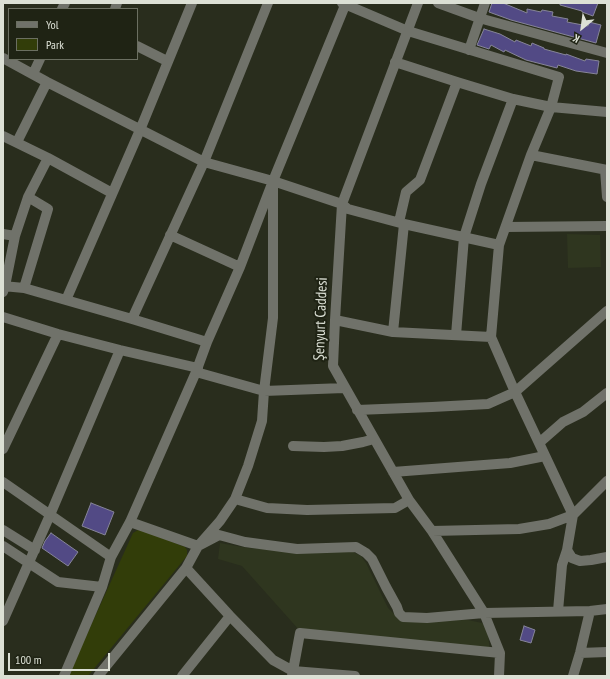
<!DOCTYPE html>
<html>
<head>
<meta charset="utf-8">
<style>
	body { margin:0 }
	#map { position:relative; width:610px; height:679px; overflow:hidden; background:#292d1d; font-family:"PT Sans Narrow",sans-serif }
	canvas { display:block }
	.frame { position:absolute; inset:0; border:4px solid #dce0d5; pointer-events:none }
	.legend { position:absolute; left:8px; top:8px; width:130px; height:52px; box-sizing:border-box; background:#1f2314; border:1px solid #6b6f61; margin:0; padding:5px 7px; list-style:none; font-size:12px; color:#dce0d5 }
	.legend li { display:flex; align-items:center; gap:8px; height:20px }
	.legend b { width:20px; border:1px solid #6b6f61 }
	.north { position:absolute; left:562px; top:8px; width:40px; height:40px; -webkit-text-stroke:3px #1f2314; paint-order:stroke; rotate:209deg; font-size:11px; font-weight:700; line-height:16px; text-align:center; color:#dce0d5 }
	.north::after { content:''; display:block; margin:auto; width:14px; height:18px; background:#dce0d5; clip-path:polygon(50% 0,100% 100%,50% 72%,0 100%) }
	.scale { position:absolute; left:8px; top:653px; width:102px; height:18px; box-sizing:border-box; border:2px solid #dce0d5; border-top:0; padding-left:5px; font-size:12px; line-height:14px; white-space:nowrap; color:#dce0d5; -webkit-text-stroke:3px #1f2314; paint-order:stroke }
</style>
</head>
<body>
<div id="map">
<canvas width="610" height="679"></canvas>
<div class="frame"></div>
<ul class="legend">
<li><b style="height:5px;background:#70726a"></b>Yol</li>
<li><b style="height:11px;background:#323d09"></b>Park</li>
</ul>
<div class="north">K</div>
<div class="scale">100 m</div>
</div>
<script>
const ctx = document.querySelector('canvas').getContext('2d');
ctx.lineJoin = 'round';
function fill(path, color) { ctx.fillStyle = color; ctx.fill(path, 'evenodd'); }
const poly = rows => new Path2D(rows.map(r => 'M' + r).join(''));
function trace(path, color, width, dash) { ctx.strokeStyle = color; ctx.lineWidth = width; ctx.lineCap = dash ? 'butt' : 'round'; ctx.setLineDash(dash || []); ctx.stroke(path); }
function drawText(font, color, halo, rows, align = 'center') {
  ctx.font = font + ' "PT Sans Narrow",sans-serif'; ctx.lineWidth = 4; ctx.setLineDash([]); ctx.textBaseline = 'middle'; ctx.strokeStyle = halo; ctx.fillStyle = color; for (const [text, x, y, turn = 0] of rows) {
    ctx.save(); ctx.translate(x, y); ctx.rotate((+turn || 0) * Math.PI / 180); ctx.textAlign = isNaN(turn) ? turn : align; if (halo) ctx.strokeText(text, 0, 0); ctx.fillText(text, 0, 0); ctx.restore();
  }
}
fill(poly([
	[567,234,600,235,601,267,568,268],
	[220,543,248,548,315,552,353,552,361,556,366,563,388,608,398,618,405,621,468,620,482,623,487,626,490,651,300,631,242,566,218,559]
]), '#2f361f');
fill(poly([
	[138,530,144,531,185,547,187,550,187,556,88,676,68,676,133,533]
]), '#323d09');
const building = poly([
	[492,3,503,3,527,13,527,9,541,12,542,10,553,12,552,16,568,19,567,22,588,26,589,22,601,25,596,43,511,20,489,12,492,3],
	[560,3,598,3,593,16,582,12,582,11,560,5,560,3],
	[484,29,500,34,515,42,516,40,531,46,532,43,544,48,544,49,566,55,566,54,585,61,586,59,599,61,597,74,576,71,558,65,557,68,526,60,505,50,504,52,491,45,489,49,477,45,484,29],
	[91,503,114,512,105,535,82,526,91,503],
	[51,533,78,552,68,566,42,548,45,541,51,533],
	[524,626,535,630,531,643,520,640,524,626]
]);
fill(building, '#524a85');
trace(building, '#868598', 1);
trace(poly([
	[342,3,408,31,559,77,551,107,531,155,499,245,491,337,515,392,573,515,567,550,562,565,558,611],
	[418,3,342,204,335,320,333,366,409,500,432,531,484,613,500,653,499,676],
	[438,3,479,18,607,53],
	[62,9,65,3],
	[115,9,117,3],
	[137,46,167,61],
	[469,50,485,3],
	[3,58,47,82,204,162,273,181,342,204,348,209,404,224,499,245],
	[395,62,457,82,513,99,551,107,607,112],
	[33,74,40,59],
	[3,136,48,158,112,193],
	[17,142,47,82],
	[531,155,607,170],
	[605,170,607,197],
	[399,222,406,192,420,180,457,82],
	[506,227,607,226],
	[3,234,15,236],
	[170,235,240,267],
	[3,286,24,288,132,319,207,342],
	[24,288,48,209,28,197],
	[3,292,5,286,15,236,28,197,48,158],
	[66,300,140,130,192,3],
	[3,317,58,334,120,350,198,368],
	[132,319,204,162,268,3],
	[335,320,393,332,491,337],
	[393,332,404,224],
	[456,335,464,237,481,184,513,99],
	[196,372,264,391,344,388],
	[357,410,432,407,488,404,515,392,607,311],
	[539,443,563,422,583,412,607,393],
	[293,446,324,447,342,446,363,442,374,439],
	[3,449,58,334],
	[393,472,510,463,545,456],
	[3,482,111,557],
	[235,499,267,508,307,510,395,508,409,500],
	[130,522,198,546,219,535,245,542,297,549,356,547,366,553,372,559,386,587,397,607,399,613,403,617,427,618,484,613,590,611,607,609],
	[3,530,35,550],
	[432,531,519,529,549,524,573,515,607,481],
	[3,546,58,582,102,587],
	[567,550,572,558,580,561,591,560,607,557],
	[186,568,230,616,273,660,293,671,355,676],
	[3,621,50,515,120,350],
	[580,653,607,652],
	[64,676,102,587,111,557,130,522,196,372,207,342,240,267,273,181,346,3],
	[98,676,186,568,198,546,220,521,235,499,248,466,262,421,264,391,273,318,273,187],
	[182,676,230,616],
	[292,676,300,633,500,653],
	[573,676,580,653,590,611]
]), '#70726a', 10);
drawText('15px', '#dce0d5', '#1f2314', [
	["Şenyurt Caddesi",321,319,-88]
]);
</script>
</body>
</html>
